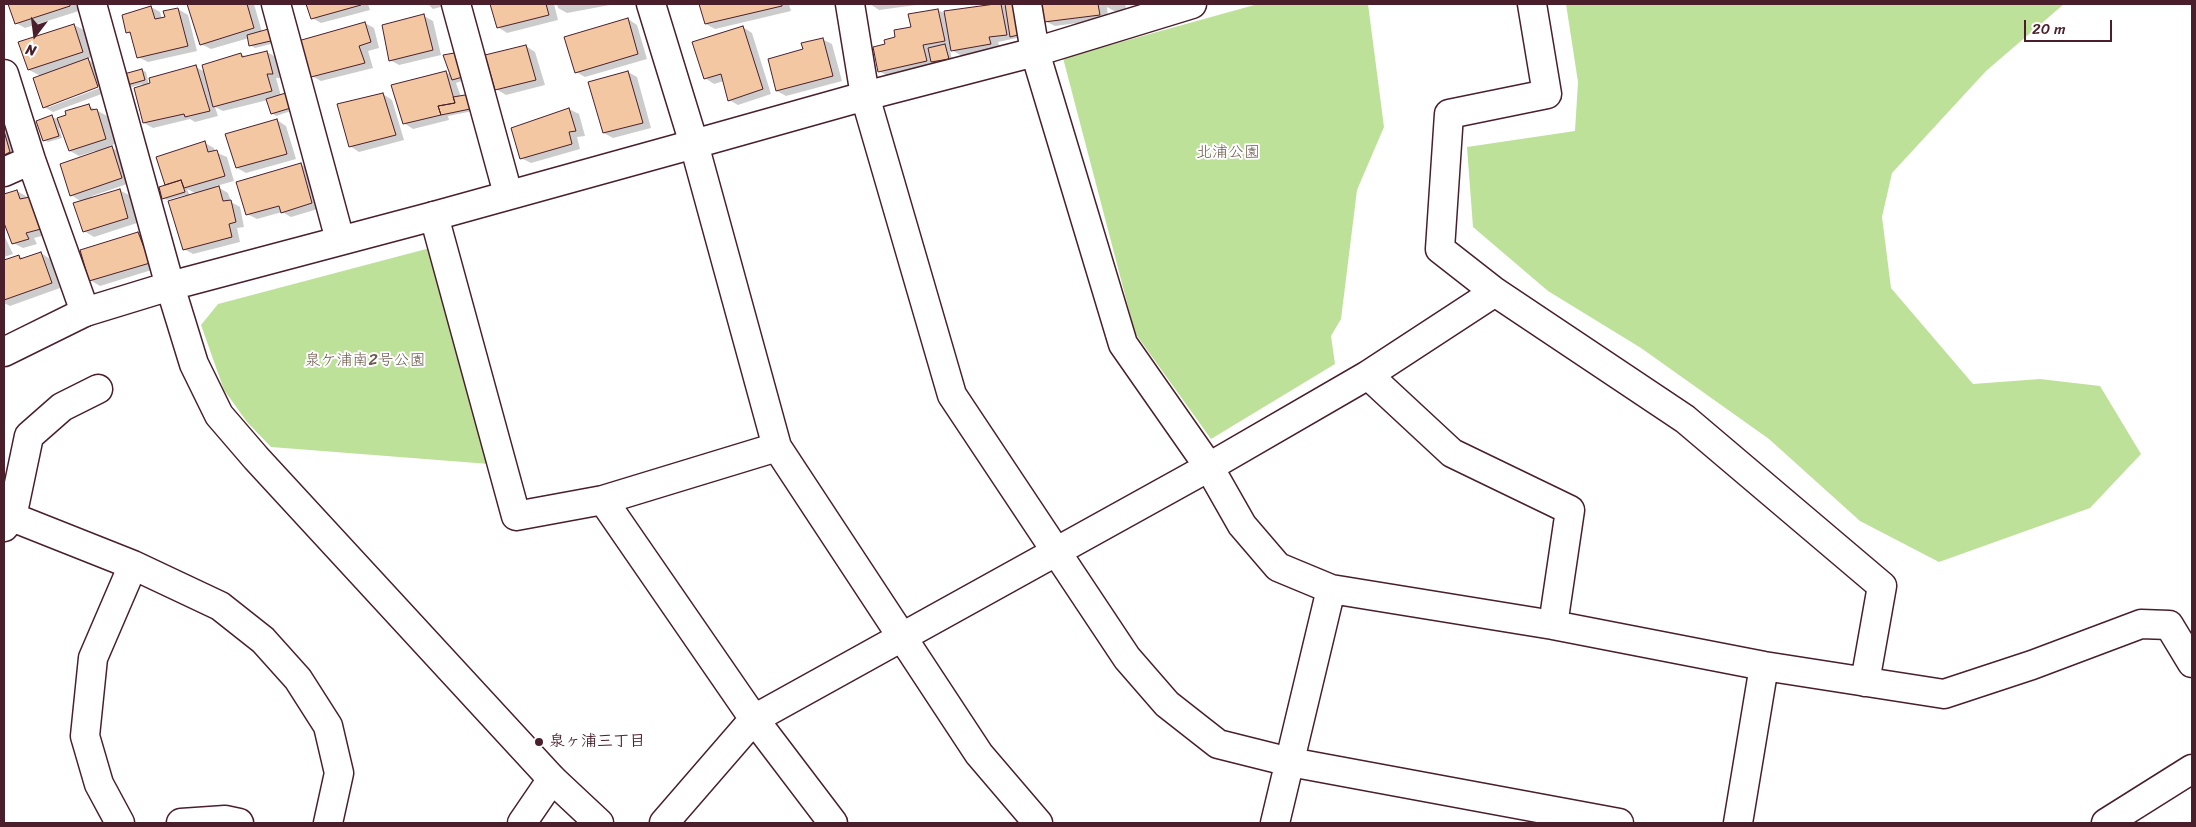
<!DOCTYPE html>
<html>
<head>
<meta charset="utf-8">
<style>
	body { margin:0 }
	#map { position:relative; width:2196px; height:827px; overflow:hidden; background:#fff; font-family:Sriracha,sans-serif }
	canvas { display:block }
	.frame { position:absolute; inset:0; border:5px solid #4a1f2b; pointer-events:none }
	.north { position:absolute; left:10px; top:10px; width:50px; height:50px; -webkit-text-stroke:4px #fff; paint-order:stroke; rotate:195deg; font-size:14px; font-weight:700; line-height:20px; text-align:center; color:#4a1f2b }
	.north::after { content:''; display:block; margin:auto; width:18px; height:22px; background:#4a1f2b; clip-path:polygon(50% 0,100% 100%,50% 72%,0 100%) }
	.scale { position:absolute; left:2024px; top:20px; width:88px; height:22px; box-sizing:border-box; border:2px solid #4a1f2b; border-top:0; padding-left:6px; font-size:15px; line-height:18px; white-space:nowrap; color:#4a1f2b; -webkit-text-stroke:4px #fff; paint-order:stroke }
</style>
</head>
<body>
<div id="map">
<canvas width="2196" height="827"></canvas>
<div class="frame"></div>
<div class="north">N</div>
<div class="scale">20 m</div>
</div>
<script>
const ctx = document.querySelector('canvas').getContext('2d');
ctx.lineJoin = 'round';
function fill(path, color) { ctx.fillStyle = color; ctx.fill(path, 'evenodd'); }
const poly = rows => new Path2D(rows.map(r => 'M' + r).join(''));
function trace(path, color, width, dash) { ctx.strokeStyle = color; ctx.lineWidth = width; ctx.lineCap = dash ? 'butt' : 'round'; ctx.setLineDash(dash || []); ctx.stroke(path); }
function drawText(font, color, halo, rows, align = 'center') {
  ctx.font = font + ' Sriracha,"Klee One",sans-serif'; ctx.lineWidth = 4; ctx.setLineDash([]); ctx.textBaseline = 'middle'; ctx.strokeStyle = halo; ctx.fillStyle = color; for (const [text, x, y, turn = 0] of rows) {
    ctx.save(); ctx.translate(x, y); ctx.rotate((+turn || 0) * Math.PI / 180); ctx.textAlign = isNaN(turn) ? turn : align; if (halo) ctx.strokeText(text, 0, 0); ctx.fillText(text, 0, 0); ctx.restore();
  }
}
fill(poly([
	[1258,4,1368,4,1384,127,1357,190,1341,319,1331,336,1335,364,1211,439,1135,333,1063,58],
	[1566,4,2064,4,1986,71,1892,173,1882,217,1891,288,1973,384,2040,379,2100,386,2141,454,2090,508,1939,562,1860,521,1769,439,1641,348,1548,291,1473,227,1467,147,1575,131,1578,82],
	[430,248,489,464,271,447,247,422,224,390,201,325,218,304]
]), '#bee19a');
fill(poly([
	[9,4,77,4,79,11,25,28,16,23],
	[189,4,254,4,262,32,279,42,255,48,250,45,249,38,211,49,201,44],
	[307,4,368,4,370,10,321,23,312,18],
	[428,4,448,4,448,5,433,9],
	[491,4,554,4,558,20,507,33,498,27],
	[557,4,610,4,610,5,567,13,558,8],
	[700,4,789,4,791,11,715,29,706,24],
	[870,4,924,4,879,10],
	[1001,4,1007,7,1006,4,1021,4,1026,36,998,42,1000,49,962,56,950,49,952,61,888,76,879,71,887,45,938,10,946,14,945,12],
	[1043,4,1125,4,1127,12,1118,13,1107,7,1108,19,1055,26,1045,21],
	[151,7,160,12,162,19,178,9,188,15,197,51,148,62,138,57,132,35,127,32],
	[424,16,433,21,441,55,399,65,390,60],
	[628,19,637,25,647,59,585,77,576,72],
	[365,23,374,28,379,48,368,51,373,68,321,81,312,76],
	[74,25,84,30,92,57,87,59,97,65,107,92,53,112,44,107,41,76,29,70],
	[104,84,105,86,49,107,49,104],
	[743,27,752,33,771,94,738,105,729,100,724,81,714,84,705,78],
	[822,39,832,44,842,81,786,96,777,91],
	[526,46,535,52,545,85,506,95,496,89],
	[267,52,276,57,282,78,276,78,281,96,297,109,276,116,272,113,268,100,223,111,215,107,218,116,195,122,190,119,153,128,144,123,142,84,132,87,128,84,142,70,146,72,149,85,196,67,205,72,241,54,246,57],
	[446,72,452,76,470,78,456,83,461,97,478,110,448,116,449,120,413,129,404,123],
	[628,72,637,77,651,128,613,138,604,133],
	[383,94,392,100,404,140,359,152,350,146],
	[89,106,107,116,115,144,109,146,121,153,130,183,92,196,92,198,119,190,129,195,137,223,94,237,84,231,82,202,71,195,96,153,95,151,79,156,70,151,61,127,59,128,62,138,48,142,44,140,52,117,57,119],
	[569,109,579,114,585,136,577,137,580,149,531,163,521,158],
	[277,120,286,126,296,159,246,173,237,168],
	[4,123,10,127,19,158,4,162],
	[205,143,214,148,215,152,227,157,234,181,216,186,228,193,231,202,240,207,244,227,237,228,240,242,193,254,184,249,185,195,167,200,163,198,168,185,166,184],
	[187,189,197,194,190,196],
	[301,164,310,170,321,208,291,217,282,212,257,219,247,214],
	[17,191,26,196,49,234,34,238,37,244,23,248,13,243,4,219,4,195],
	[138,233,147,238,158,268,100,286,90,280],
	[4,235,13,254,4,257],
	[41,253,50,259,60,288,10,306,4,303,4,266,19,256,24,259]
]), '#0003');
const building = poly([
	[8,4,70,4,70,6,15,24,8,4],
	[187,4,247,4,254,28,200,45,187,4],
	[306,4,361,4,361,5,311,19,306,4],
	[490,4,546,4,549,15,497,28,490,4],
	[699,4,782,4,782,6,705,24,699,4],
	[995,4,1001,4,1007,35,989,37,991,44,951,51,944,11,995,4],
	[1005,4,1018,4,1022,34,1010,37,1005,4],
	[1042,4,1098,4,1100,15,1044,22,1042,4],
	[151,6,155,19,165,17,163,11,178,8,188,46,137,58,130,32,126,33,122,15,151,6],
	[938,9,945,41,923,45,927,61,878,72,873,47,885,44,884,40,895,37,894,30,911,27,908,14,938,9],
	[424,14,433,50,389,61,382,25,424,14],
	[628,18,638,54,575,73,564,37,628,18],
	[365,22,371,42,359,46,365,63,311,77,298,41,365,22],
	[74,24,83,52,28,70,18,42,74,24],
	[743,26,763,89,728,101,721,74,704,79,692,42,743,26],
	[272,28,275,40,249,46,247,35,272,28],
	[823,38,833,76,776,91,768,59,803,49,801,43,823,38],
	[945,44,949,59,931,62,928,48,945,44],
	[526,45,536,80,495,90,485,55,526,45],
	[267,51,273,74,267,74,272,91,213,107,202,65,241,53,242,57,267,51],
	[460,52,466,76,452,80,443,55,460,52],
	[88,58,98,87,43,108,33,78,88,58],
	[196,65,210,111,185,117,184,114,143,123,134,88,150,83,149,78,196,65],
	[142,69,145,80,127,85,124,74,142,69],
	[446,71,455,103,438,106,441,115,403,124,391,85,446,71],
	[628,71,643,123,603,133,588,82,628,71],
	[289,92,294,107,271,114,266,99,289,92],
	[383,93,396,135,349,147,337,104,383,93],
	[471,94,475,108,441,115,438,106,455,103,453,97,471,94],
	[89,104,91,110,97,109,106,139,69,151,57,118,66,115,65,111,89,104],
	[569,108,576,131,569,132,572,144,520,159,511,128,569,108],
	[52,115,59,136,43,141,36,121,52,115],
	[277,119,287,154,236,168,225,134,277,119],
	[4,131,10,152,4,155,4,131],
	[205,141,208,152,217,150,225,176,184,188,181,180,165,185,156,157,205,141],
	[112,146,122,178,70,196,60,164,112,146],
	[301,163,312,203,281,213,279,206,246,215,236,182,301,163],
	[181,180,185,192,162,199,159,187,181,180],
	[219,186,223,201,231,200,236,222,229,224,232,237,183,250,168,201,219,186],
	[120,189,128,218,83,232,73,203,120,189],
	[17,190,20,199,30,197,41,229,26,233,29,239,12,244,4,223,4,194,17,190],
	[138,232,150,263,89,281,80,250,138,232],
	[41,252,52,283,4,300,4,260,19,255,20,259,41,252]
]);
fill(building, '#f3c7a2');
trace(building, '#4a1f2b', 1);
const street = poly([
	[92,4,170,286],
	[276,4,340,240],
	[456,4,508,194],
	[651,4,694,144,777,447,979,754,1038,823],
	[850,4,865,96,952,395,1127,658,1167,704,1218,744,1290,762,1619,823],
	[1027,4,1035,52,1123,344,1209,467,1242,525,1278,567,1331,589,1553,625,1764,666,1944,694,2032,665,2141,624,2169,625,2192,663],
	[1532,4,1547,94,1449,114,1440,249,1495,292,1685,419,1882,586,1865,682],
	[4,74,31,160,85,312],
	[694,144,865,96,1035,52,1192,4],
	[4,172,31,160],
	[434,216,516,516,603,500,777,447],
	[1368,375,1452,453,1570,510,1553,625],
	[603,500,754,719,833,823],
	[12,517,133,565,220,606,263,640,298,679,328,726,339,773,328,823],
	[4,527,12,517,29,436,62,407,98,389],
	[120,823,99,784,85,736,93,658,133,565],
	[181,823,225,820,239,823],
	[522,823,552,779],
	[664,823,754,719,1209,467,1368,375,1495,292],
	[1275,823,1331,589],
	[1738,823,1764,666],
	[2106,823,2192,769]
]);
const secondary = poly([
	[170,286,194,364,219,415,256,458,552,779,599,823],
	[4,352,85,312,170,286,434,216,694,144]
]);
trace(street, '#4a1f2b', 31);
trace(secondary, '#4a1f2b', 31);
trace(street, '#fff', 28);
trace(secondary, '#fff', 28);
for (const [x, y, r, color] of [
	[539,742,5,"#4a1f2b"]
]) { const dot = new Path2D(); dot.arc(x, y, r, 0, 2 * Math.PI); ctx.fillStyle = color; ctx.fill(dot); trace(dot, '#fff', 2); }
drawText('16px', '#6d594c', '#fff', [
	["北浦公園",1228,153],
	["泉ケ浦南2号公園",365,361]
]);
drawText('bold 16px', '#4a1f2b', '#fff', [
	["泉ヶ浦三丁目",549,742]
], 'left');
</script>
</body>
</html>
